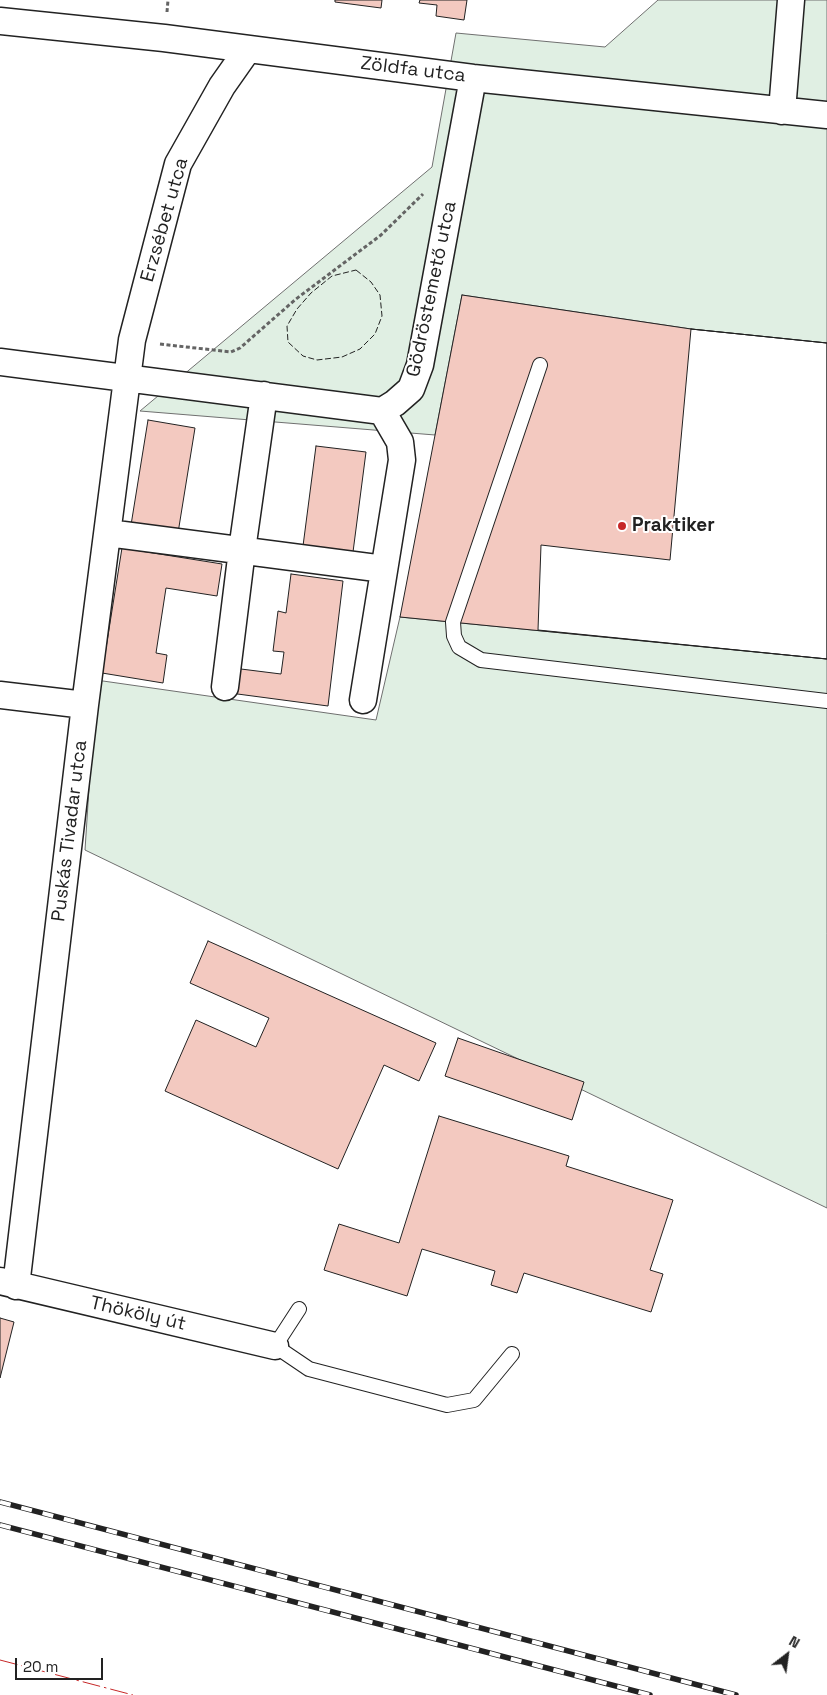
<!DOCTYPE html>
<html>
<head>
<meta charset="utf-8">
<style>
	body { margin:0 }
	#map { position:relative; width:827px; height:1695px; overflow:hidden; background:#fff; font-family:"Space Grotesk",sans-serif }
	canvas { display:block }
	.north { position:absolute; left:762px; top:1630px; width:50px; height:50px; -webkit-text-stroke:4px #fff; paint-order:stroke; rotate:30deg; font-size:14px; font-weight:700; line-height:20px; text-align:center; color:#222 }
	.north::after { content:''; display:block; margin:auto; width:18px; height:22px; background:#222; clip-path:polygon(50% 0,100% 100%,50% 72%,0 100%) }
	.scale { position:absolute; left:15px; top:1658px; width:88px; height:22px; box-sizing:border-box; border:2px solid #222; border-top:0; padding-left:6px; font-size:15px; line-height:18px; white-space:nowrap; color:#222; -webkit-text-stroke:4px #fff; paint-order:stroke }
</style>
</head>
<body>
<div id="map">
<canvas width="827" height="1695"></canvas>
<div class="north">N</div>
<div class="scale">20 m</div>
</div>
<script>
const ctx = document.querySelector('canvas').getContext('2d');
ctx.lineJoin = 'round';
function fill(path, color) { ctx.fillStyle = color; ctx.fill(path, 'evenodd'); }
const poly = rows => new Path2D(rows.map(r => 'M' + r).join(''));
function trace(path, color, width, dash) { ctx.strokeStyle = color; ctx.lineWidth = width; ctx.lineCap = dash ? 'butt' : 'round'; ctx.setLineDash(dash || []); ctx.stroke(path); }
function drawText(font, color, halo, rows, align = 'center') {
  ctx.font = font + ' "Space Grotesk",sans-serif'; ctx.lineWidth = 4; ctx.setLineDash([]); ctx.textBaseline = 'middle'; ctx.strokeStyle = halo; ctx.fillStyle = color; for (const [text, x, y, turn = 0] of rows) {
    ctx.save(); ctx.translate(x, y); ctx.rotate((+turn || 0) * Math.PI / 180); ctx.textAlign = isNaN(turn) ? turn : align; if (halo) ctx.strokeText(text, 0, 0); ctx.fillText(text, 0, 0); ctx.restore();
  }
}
const green = poly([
	[658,0,827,0,827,343,691,329,462,295,435,435,140,411,432,167,456,33,605,47,658,0],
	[400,617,827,659,827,1208,85,850,96,680,376,720,400,617]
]);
fill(green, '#e0efe3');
trace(green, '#6f6f6f', 1);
const building = poly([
	[335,0,382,0,381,8,335,2,335,0],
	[420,0,467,0,464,20,436,16,437,5,419,3,420,0],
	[462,295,691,329,827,343,827,659,400,617,462,295],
	[691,329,827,343,827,659,538,630,541,545,670,560,691,329],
	[148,420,195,428,178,533,131,525,148,420],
	[316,446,366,452,353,552,303,546,316,446],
	[122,548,222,564,217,596,166,588,156,653,167,655,163,683,102,673,122,548],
	[291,574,343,581,328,706,230,693,233,668,281,674,284,652,273,651,278,611,286,613,291,574],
	[208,941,436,1043,419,1081,384,1065,338,1169,165,1091,196,1020,256,1047,269,1018,190,983,208,941],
	[458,1038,584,1082,572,1120,445,1076,458,1038],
	[439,1116,569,1156,566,1166,673,1200,650,1270,663,1274,651,1312,524,1273,517,1293,491,1285,495,1271,422,1249,407,1296,324,1270,339,1224,399,1243,439,1116],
	[0,1318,14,1322,0,1378,0,1318]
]);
fill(building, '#f3c9c0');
trace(building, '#222', 1);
const lane = poly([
	[540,365,453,622,454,636,459,647,481,660,827,701],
	[299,1309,275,1346,309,1369,447,1405,474,1400,512,1354]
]);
const street = poly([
	[0,21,164,38,473,78,827,115],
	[782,111,791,0],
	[0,362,382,411,395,403,411,389,420,365,473,78],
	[108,533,384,569],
	[225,687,242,550,264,395],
	[0,695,85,705],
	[363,700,402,460,400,442,382,411],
	[0,1281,275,1346],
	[16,1286,85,705,132,340,178,164,222,86,248,49]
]);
trace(lane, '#222', 16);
trace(street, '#222', 29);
trace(poly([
	[167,12,168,0],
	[160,344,231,352,240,348,296,299,381,235,423,194]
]), '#646464', 3, [4, 2.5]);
trace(lane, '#fff', 14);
trace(street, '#fff', 26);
const rail = poly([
	[0,1502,736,1695],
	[0,1525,650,1695]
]);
trace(rail, '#222', 5.5);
trace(rail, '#fff', 4, [11]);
trace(poly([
	[356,270,371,282,380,295,382,316,375,334,360,349,342,357,317,360,303,356,288,342,287,326,297,309,311,293,332,276,356,270]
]), '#222', 1, [6, 2.5]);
trace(poly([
	[0,1660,133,1695]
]), '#c62828', 1, [18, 4, 2.5, 4]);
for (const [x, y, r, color] of [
	[622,526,5,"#c62828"]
]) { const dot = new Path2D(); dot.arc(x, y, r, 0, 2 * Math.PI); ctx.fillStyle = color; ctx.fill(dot); trace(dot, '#fff', 2); }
drawText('19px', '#222', '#fff', [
	["Zöldfa utca",413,70,7],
	["Erzsébet utca",165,220,-74],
	["Gödröstemető utca",432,289,-78],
	["Puskás Tivadar utca",70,831,-83],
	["Thököly út",138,1314,13]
]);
drawText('bold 19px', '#222', '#fff', [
	["Praktiker",632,526]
], 'left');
</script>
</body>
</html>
